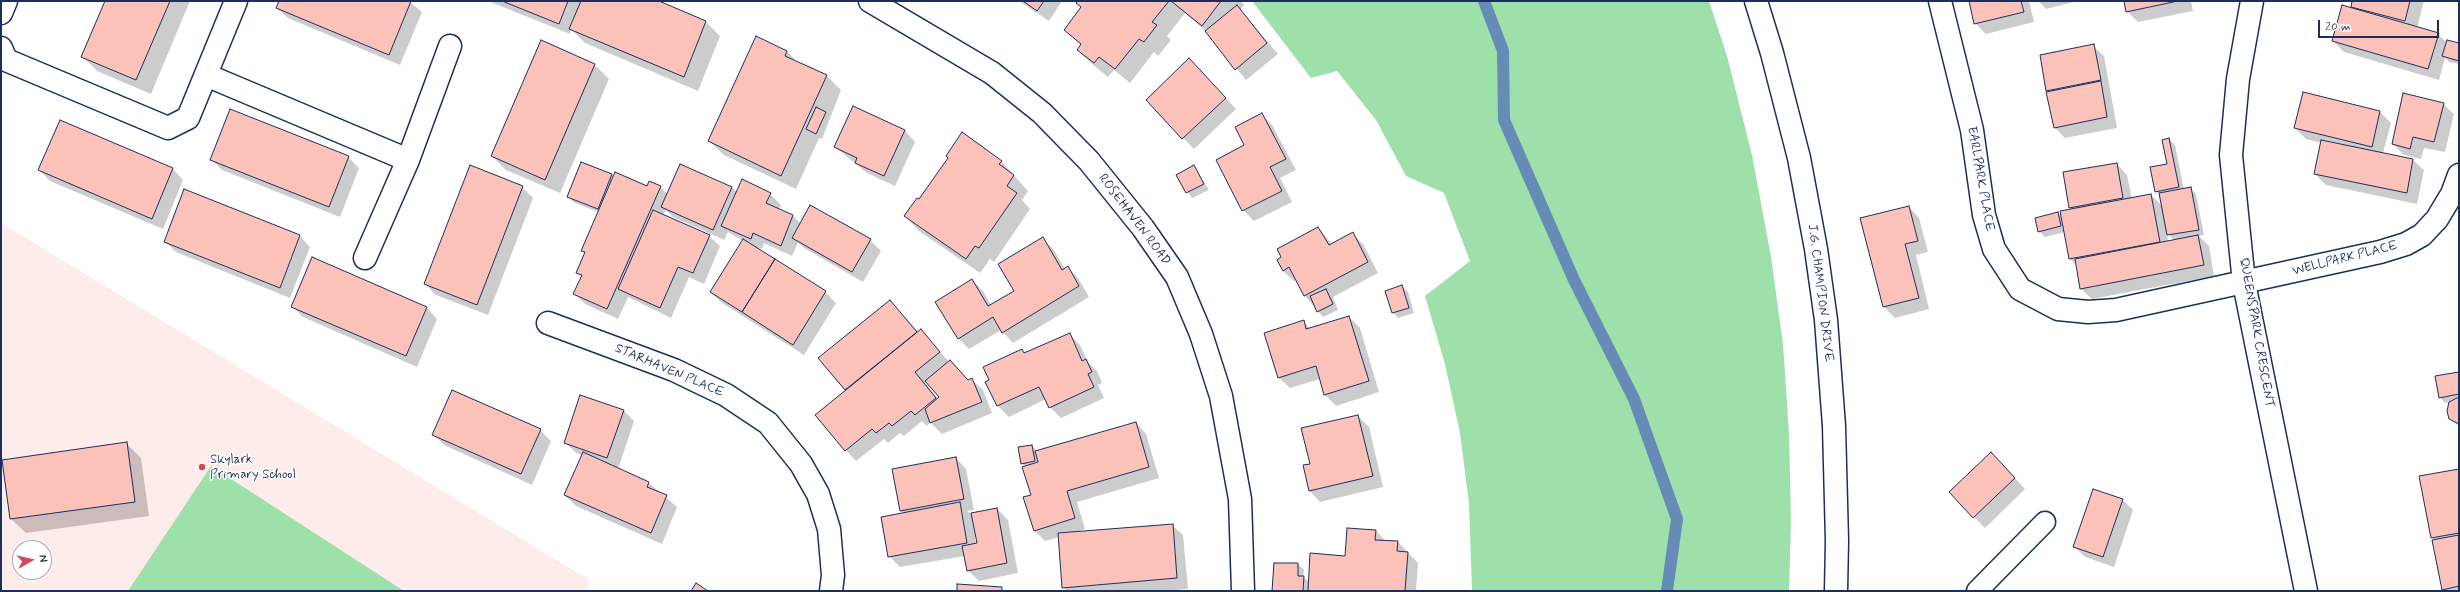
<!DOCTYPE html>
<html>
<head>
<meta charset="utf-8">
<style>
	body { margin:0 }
	#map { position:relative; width:2460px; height:592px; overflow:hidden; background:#fff; font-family:Mynerve,sans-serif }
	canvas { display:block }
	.frame { position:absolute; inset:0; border:2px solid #1b2f5e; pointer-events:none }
	.north { position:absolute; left:12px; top:540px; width:40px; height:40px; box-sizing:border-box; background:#fff; border:1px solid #a4acbf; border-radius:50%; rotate:82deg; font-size:11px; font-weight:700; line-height:16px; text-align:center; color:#1b2f5e }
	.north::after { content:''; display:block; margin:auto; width:14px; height:18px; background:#d1495b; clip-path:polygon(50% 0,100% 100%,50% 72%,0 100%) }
	.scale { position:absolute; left:2318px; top:20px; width:121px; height:18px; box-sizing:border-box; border:2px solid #1b2f5e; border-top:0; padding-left:5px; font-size:12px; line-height:14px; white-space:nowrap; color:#1b2f5e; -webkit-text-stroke:3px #fff; paint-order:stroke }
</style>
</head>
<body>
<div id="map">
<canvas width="2460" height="592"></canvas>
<div class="frame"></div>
<div class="north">N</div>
<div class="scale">20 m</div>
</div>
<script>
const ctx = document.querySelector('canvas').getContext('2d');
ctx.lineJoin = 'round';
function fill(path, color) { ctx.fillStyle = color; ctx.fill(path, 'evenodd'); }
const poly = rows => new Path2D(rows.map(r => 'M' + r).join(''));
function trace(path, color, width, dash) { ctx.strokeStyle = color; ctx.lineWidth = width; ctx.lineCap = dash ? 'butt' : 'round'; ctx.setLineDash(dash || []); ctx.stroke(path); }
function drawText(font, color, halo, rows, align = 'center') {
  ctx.font = font + ' Mynerve,sans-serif'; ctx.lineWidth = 3; ctx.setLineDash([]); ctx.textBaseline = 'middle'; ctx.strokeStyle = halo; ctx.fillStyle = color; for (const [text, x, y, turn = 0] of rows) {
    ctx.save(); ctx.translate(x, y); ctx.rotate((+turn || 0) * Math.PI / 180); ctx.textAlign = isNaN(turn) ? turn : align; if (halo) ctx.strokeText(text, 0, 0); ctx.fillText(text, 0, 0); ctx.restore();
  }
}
fill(poly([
	[1,223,591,581,586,591,1,591],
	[20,548,44,548,44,572,20,572]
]), '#feecea');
fill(poly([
	[1252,1,1709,1,1727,56,1752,155,1771,257,1783,344,1789,433,1791,521,1789,591,1472,591,1469,503,1460,433,1445,364,1425,296,1470,261,1444,193,1406,176,1376,120,1337,71,1311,78],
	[211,466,404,591,128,591]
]), '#9ee0aa');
fill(poly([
	[106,1,190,1,151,94,97,71,83,57],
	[280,1,409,1,422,12,400,65,288,18,277,8],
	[488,1,656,1,706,22,720,36,698,91,585,43,571,29,570,34],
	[1019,1,1062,1,1049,21],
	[1078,1,1241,1,1244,5,1240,10,1278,54,1246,80,1206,31,1185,13,1167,36,1171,40,1158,56,1154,52,1130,83,1114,70,1108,77,1092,64,1078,50,1081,45,1065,29,1082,8],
	[1970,1,2029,1,2034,22,1986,34,1975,23],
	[2038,1,2078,1,2046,9],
	[2125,1,2191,1,2193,11,2138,22,2127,11],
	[2353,1,2424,1,2417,28,2438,34,2447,43,2459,45,2459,64,2449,62,2445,58,2439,80,2344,52,2333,41,2356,10,2352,6],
	[542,41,595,65,609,79,560,193,506,170,492,156],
	[2093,46,2104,56,2117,128,2065,138,2054,127,2047,90],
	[787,51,798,63,827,76,841,90,822,139,819,138,796,189,724,155,709,141],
	[1200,70,1236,109,1194,149,1147,100],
	[2443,104,2454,114,2445,152,2424,148,2421,159,2404,155,2393,144],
	[853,107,905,131,915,142,895,186,867,173,835,147],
	[2380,112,2391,123,2383,153,2413,160,2424,170,2417,204,2326,185,2315,174,2321,143,2306,139,2295,128],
	[1261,114,1272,125,1296,170,1280,178,1292,202,1254,221,1243,210,1246,146],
	[60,121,173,169,183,180,163,229,50,181,39,170],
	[2169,139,2175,145,2184,190,2191,189,2196,194,2204,235,2199,236,2209,246,2214,276,2092,299,2081,289,2077,266,2070,259,2065,232,2045,237,2039,231,2058,213,2062,218,2073,210,2070,207,2117,164,2127,175,2132,199,2151,195,2163,207,2161,196,2156,191,2168,165],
	[2167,233,2174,240,2168,242],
	[348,157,359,168,340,217,222,170,211,159],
	[1001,161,1028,191,1022,200,1030,209,994,262,990,259,980,273,919,231,905,216],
	[1194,166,1209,190,1192,198,1177,176],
	[611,175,647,187,660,187,668,194,732,187,737,192,770,194,781,205,779,210,793,216,801,224,870,240,881,251,863,282,804,248,798,242,792,256,764,243,762,249,756,247,825,292,836,303,804,355,722,303,711,292,743,241,728,232,724,240,673,217,666,210,663,215,709,236,720,246,704,284,689,277,671,318,628,297,618,319,585,304,575,294,582,277,577,272,585,253,582,250,598,212,573,202,568,197],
	[522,187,533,198,488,315,436,295,425,284],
	[184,191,300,236,310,247,290,298,176,252,165,241],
	[1909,207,1919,218,1928,252,1916,255,1929,309,1895,318,1884,307,1861,219],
	[1318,228,1332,244,1352,234,1363,244,1378,273,1333,297,1338,310,1323,317,1305,296,1296,280,1294,281,1283,271],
	[1042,239,1053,249,1065,269,1068,268,1078,278,1089,297,1013,343,1001,330,969,349,958,338,972,280,983,291,991,305,1015,291],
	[1402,286,1408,292,1414,313,1398,318,1393,312],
	[890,301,918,332,921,330,949,362,969,381,972,380,983,390,992,413,942,434,930,422,927,426,922,421,904,436,900,433,888,443,884,439,856,461,846,450,846,390,820,358],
	[927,382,940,397,938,399,925,383],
	[292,306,427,308,437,319,417,367,303,317],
	[1349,317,1360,328,1379,392,1336,406,1325,395,1320,379,1290,388,1279,378,1303,322,1311,329],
	[1069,334,1080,345,1088,362,1097,371,1102,383,1098,385,1104,398,1061,418,1050,407,1046,399,1009,417,998,406,987,382,1025,354],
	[2459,373,2459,426,2450,419,2450,402,2445,403,2440,397],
	[623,410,634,421,618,469,649,483,677,507,662,544,576,506,565,495,582,455,576,453,566,443],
	[1358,416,1369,427,1383,487,1320,502,1310,491,1311,465],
	[1136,423,1146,434,1159,478,1077,502,1085,529,1076,532,1172,525,1183,535,1188,589,1159,591,1067,591,1063,587,1059,537,1045,541,1034,530,1032,495,1025,467,1022,463,1032,446,1038,452],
	[540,430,551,441,532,485,444,445,433,434],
	[126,443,141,458,149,516,26,533,11,519,3,461],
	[956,458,966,469,974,510,967,511,971,514,997,509,1008,520,1018,573,979,581,968,570,965,556,900,567,889,556,904,514,901,511,894,470],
	[976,536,978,543,976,544,975,537],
	[2002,464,2025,489,1985,528,1974,517],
	[2459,470,2459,591,2445,591,2420,477],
	[2122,499,2133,510,2114,567,2085,557,2074,546],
	[1376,531,1386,541,1398,542,1418,563,1416,591,1273,591,1275,564,1298,564,1304,570,1303,577,1309,582,1346,557]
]), '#0003');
trace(poly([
	[1484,1,1503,51,1504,120,1574,280,1634,399,1677,519,1667,591]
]), '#658bb7', 12);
const building = poly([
	[105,1,170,1,136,80,81,57,105,1],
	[279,1,411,1,389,55,276,8,279,1],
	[502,1,568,1,559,24,502,1],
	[581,1,659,1,706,21,684,77,569,29,581,1],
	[1023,1,1044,1,1037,11,1023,1],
	[1077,1,1169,1,1152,22,1157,25,1144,42,1139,39,1115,69,1099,57,1094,63,1077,50,1081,44,1064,30,1081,7,1076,3,1077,1],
	[1171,1,1221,1,1202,26,1171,1],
	[1969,1,2021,1,2024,12,1974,24,1969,1],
	[2124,1,2178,1,2126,12,2124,1],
	[2352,1,2410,1,2405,21,2351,7,2352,1],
	[1237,5,1267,43,1235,70,1205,31,1237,5],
	[2342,5,2439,33,2428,69,2332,41,2342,5],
	[756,36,787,51,785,56,827,75,781,176,708,141,756,36],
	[541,40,595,64,545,180,491,156,541,40],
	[2447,40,2459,43,2459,61,2442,56,2447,40],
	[2094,44,2101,80,2046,91,2040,55,2094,44],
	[1189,58,1226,98,1182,139,1146,100,1189,58],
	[2101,81,2107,117,2054,128,2046,92,2101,81],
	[2303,92,2380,111,2372,147,2294,128,2303,92],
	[2403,93,2444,103,2434,142,2413,137,2410,149,2392,144,2403,93],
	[853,106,905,130,884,176,855,163,857,158,834,147,853,106],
	[816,107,826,112,816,134,806,129,816,107],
	[230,109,349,156,329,207,210,160,230,109],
	[1262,113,1286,159,1270,167,1282,191,1242,211,1216,160,1244,145,1235,127,1262,113],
	[60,120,173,168,152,219,38,170,60,120],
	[962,132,1002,161,999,164,1014,175,1007,186,1017,193,979,248,975,246,966,259,904,216,917,198,919,199,948,158,946,156,962,132],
	[2169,138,2179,187,2155,192,2150,167,2167,164,2162,140,2169,138],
	[2321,140,2413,159,2407,193,2314,174,2321,140],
	[581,162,612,174,598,209,567,197,581,162],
	[2117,163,2123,198,2069,208,2063,172,2117,163],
	[680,164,732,187,713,230,661,207,680,164],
	[470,165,523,186,477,305,424,284,470,165],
	[1194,165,1204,184,1186,193,1176,175,1194,165],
	[615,172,647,186,649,181,661,186,607,309,573,294,582,275,576,273,585,252,581,251,615,172],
	[742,179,771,193,766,203,793,215,781,246,753,233,751,239,721,226,742,179],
	[2191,187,2199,230,2167,235,2159,193,2191,187],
	[184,189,300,235,280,288,164,242,184,189],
	[2151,194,2160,242,2069,259,2060,211,2151,194],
	[810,205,871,239,852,272,792,238,810,205],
	[1909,206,1918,241,1905,244,1919,298,1883,307,1860,218,1909,206],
	[653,210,710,235,693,273,678,267,660,308,618,289,653,210],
	[2058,212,2061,226,2038,232,2035,218,2058,212],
	[1318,227,1329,245,1353,232,1368,262,1304,296,1289,267,1283,271,1277,260,1281,257,1277,249,1318,227],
	[2198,235,2204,265,2080,289,2075,259,2198,235],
	[1043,237,1062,270,1068,266,1079,286,1002,333,993,317,958,339,935,302,972,279,988,306,1014,291,998,264,1043,237],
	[743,239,775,259,742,312,710,292,743,239],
	[312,257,427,307,406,356,291,307,312,257],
	[775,259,826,291,793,345,742,312,775,259],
	[1402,285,1409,308,1392,313,1385,291,1402,285],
	[1326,289,1333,304,1317,312,1310,296,1326,289],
	[890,300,917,332,845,390,818,358,890,300],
	[1349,316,1369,381,1324,395,1316,366,1278,378,1264,333,1304,320,1306,329,1349,316],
	[921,329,940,352,915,372,936,398,915,415,911,411,892,426,889,423,876,433,872,429,845,451,815,415,921,329],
	[1070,333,1082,361,1086,359,1092,372,1088,374,1094,387,1049,408,1039,387,997,406,985,382,989,380,983,367,1022,349,1024,353,1070,333],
	[950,360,968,380,972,378,982,402,930,423,925,409,939,397,925,381,950,360],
	[2459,372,2459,394,2439,398,2435,376,2459,372],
	[452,390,541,429,521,474,432,435,452,390],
	[580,395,624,410,607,458,564,443,580,395],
	[2459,397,2459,424,2449,419,2447,411,2449,402,2459,397],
	[1358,415,1373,476,1309,491,1303,465,1310,464,1301,428,1358,415],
	[1136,422,1149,467,1067,491,1075,518,1034,531,1023,497,1031,495,1022,467,1038,462,1035,451,1136,422],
	[127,442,135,502,10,519,2,460,127,442],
	[1032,445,1035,461,1021,464,1018,447,1032,445],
	[583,452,649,482,647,487,667,495,651,533,564,495,583,452],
	[1991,452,2015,478,1973,518,1949,492,1991,452],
	[956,457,964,499,900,511,892,469,956,457],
	[2459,469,2459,533,2431,538,2419,476,2459,469],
	[2093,489,2123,499,2103,557,2073,547,2093,489],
	[960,502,967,543,888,557,881,517,960,502],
	[997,508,1007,563,967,571,962,546,977,543,971,513,997,508],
	[1173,524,1177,578,1062,588,1058,533,1173,524],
	[1347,528,1376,530,1375,540,1398,541,1397,551,1408,552,1405,591,1308,591,1310,553,1345,556,1347,528],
	[2459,535,2459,586,2442,590,2432,540,2459,535],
	[1274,563,1298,563,1298,576,1304,576,1303,591,1272,591,1274,563],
	[696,583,708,591,691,591,696,583],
	[957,584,1002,587,1002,591,957,591,957,584]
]);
fill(building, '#fcc1b9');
trace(building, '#1b2f5e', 1);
const lane = poly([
	[1977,591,2045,522]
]);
const street = poly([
	[870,1,992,73,1042,113,1089,161,1143,228,1177,277,1201,334,1221,396,1240,499,1243,591],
	[1940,1,1972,130,1984,215,1994,249,2020,289,2058,309,2088,312,2116,310,2380,252,2406,244,2422,235,2437,219,2452,194,2459,175],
	[2252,1,2238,79,2231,155,2244,283,2306,591],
	[1,13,6,1],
	[1,48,6,60,168,128,188,118,236,1],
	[206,75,408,160],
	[365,258,408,160,450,46],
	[548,323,674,370,726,395,768,423,801,464,818,494,829,529,833,575,831,591]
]);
const secondary = poly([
	[1756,1,1772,53,1799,158,1816,249,1826,320,1834,426,1837,541,1836,591]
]);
trace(lane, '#1b2f5e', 23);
trace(street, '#1b2f5e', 25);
trace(secondary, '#1b2f5e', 25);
trace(lane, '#fff', 20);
trace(street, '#fff', 22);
trace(secondary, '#fff', 22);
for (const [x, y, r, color] of [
	[202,467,4,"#d1495b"]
]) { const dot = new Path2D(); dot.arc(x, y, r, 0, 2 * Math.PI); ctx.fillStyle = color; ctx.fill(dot); trace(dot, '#fff', 1.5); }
drawText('13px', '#1b2f5e', '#fff', [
	["EARLPARK PLACE",1980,179,80],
	["ROSEHAVEN ROAD",1134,220,53],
	["WELLPARK PLACE",2345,259,-14],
	["J.G. CHAMPION DRIVE",1820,293,83],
	["QUEENSPARK CRESCENT",2256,333,80],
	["STARHAVEN PLACE",669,371,23]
]);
drawText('13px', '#1b2f5e', '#fff', [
	["Skylark",210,460],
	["Primary School",210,475]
], 'left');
</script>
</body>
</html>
